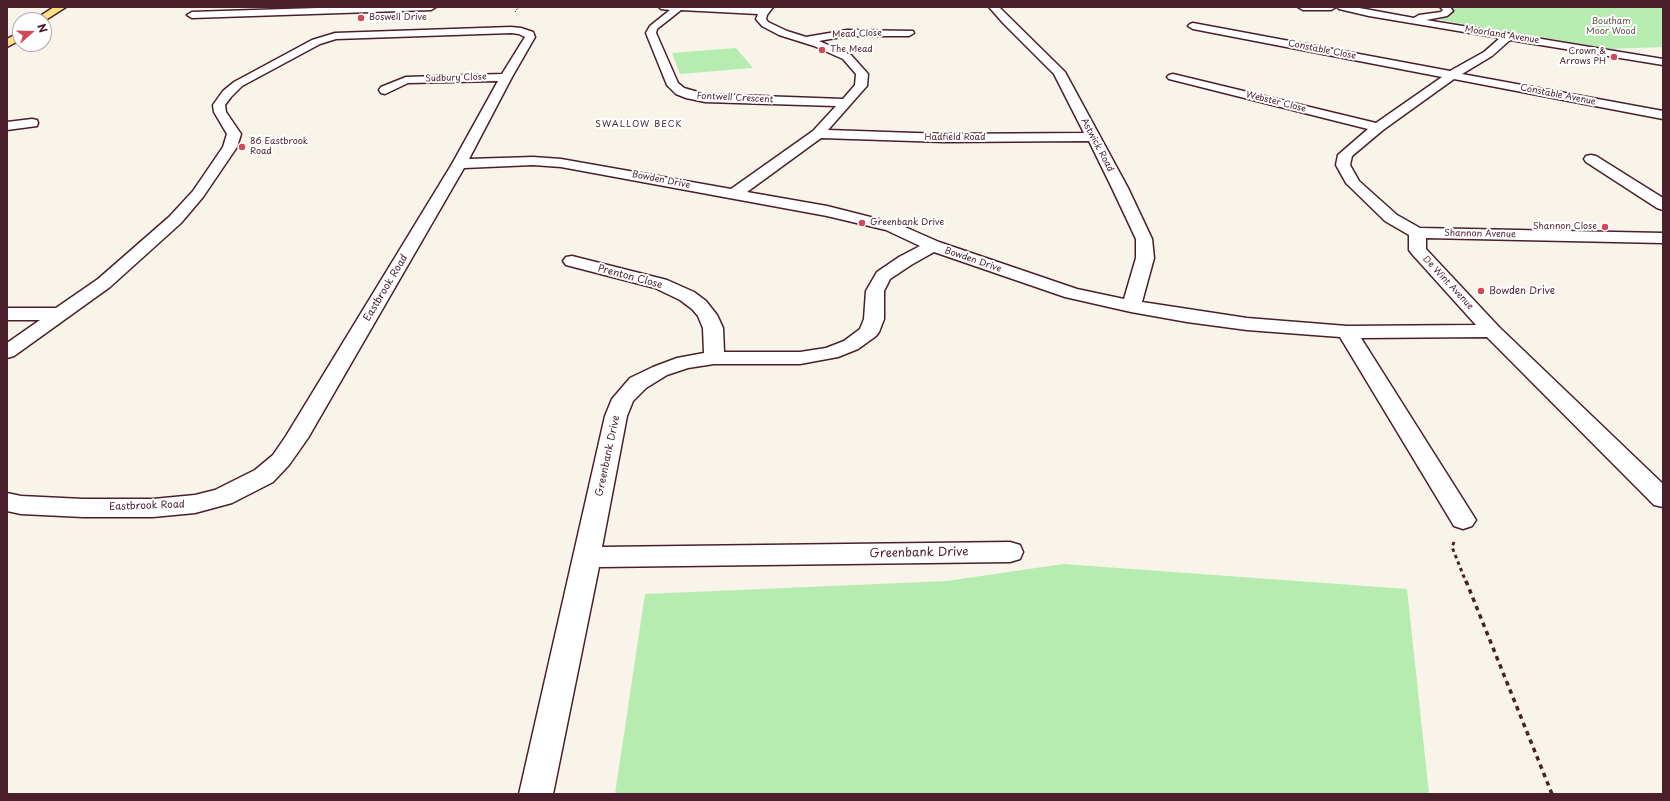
<!DOCTYPE html>
<html>
<head>
<meta charset="utf-8">
<style>
	body { margin:0 }
	#map { position:relative; width:1670px; height:801px; overflow:hidden; background:#f9f4ea; font-family:"Playpen Sans",sans-serif }
	canvas { display:block }
	.frame { position:absolute; inset:0; border:8px solid #4a1f2b; pointer-events:none }
	.north { position:absolute; left:12px; top:12px; width:40px; height:40px; box-sizing:border-box; background:#fff; border:1px solid #b7a5aa; border-radius:50%; rotate:70deg; font-size:11px; font-weight:700; line-height:16px; text-align:center; color:#4a1f2b }
	.north::after { content:''; display:block; margin:auto; width:14px; height:18px; background:#d1495b; clip-path:polygon(50% 0,100% 100%,50% 72%,0 100%) }
</style>
</head>
<body>
<div id="map">
<canvas width="1670" height="801"></canvas>
<div class="frame"></div>
<div class="north">N</div>
</div>
<script>
const ctx = document.querySelector('canvas').getContext('2d');
ctx.lineJoin = 'round';
function fill(path, color) { ctx.fillStyle = color; ctx.fill(path, 'evenodd'); }
const poly = rows => new Path2D(rows.map(r => 'M' + r).join(''));
function trace(path, color, width, dash) { ctx.strokeStyle = color; ctx.lineWidth = width; ctx.lineCap = dash ? 'butt' : 'round'; ctx.setLineDash(dash || []); ctx.stroke(path); }
function drawText(font, color, halo, rows, align = 'center') {
  ctx.font = font + ' "Playpen Sans",sans-serif'; ctx.lineWidth = 4; ctx.setLineDash([]); ctx.textBaseline = 'middle'; ctx.strokeStyle = halo; ctx.fillStyle = color; for (const [text, x, y, turn = 0] of rows) {
    ctx.save(); ctx.translate(x, y); ctx.rotate((+turn || 0) * Math.PI / 180); ctx.textAlign = isNaN(turn) ? turn : align; if (halo) ctx.strokeText(text, 0, 0); ctx.fillText(text, 0, 0); ctx.restore();
  }
}
fill(poly([
	[1453,7,1663,7,1663,47,1611,49,1440,20],
	[736,48,753,68,680,74,672,53],
	[1063,564,1407,589,1429,794,615,794,645,594,947,581]
]), '#b6ecaf');
const minor = poly([
	[348,7,436,7,431,10,192,18,187,15,192,12,348,7],
	[659,7,762,8,773,7,767,15,766,19,768,22,787,31,806,37,847,30,913,31,914,33,909,36,847,36,819,41,851,55,868,74,867,86,865,88,828,130,944,134,1084,133,1054,74,1003,23,989,7,999,7,1065,72,1128,188,1152,239,1154,258,1142,302,1247,318,1347,326,1476,325,1412,254,1409,250,1409,235,1385,221,1346,183,1336,165,1338,155,1368,129,1169,79,1167,77,1169,75,1173,74,1376,123,1442,77,1193,29,1188,26,1190,24,1193,23,1450,71,1484,52,1500,38,1369,16,1339,9,1337,7,1354,7,1414,18,1419,15,1441,12,1443,10,1440,7,1450,7,1453,11,1447,16,1426,20,1663,59,1663,65,1510,40,1492,56,1462,74,1663,111,1663,119,1454,79,1383,130,1352,156,1350,165,1359,181,1397,215,1420,228,1663,233,1663,243,1426,238,1426,249,1499,327,1663,484,1663,507,1654,505,1487,337,1361,338,1476,520,1472,526,1463,529,1454,526,1340,337,1247,330,1187,322,1131,312,1065,297,934,252,911,265,890,279,884,291,884,319,879,332,876,336,858,349,838,357,800,364,714,364,688,368,667,375,646,388,633,401,627,416,602,547,1010,542,1020,545,1023,552,1020,559,1010,562,599,567,553,794,519,794,605,416,612,399,630,378,653,367,677,358,704,353,703,328,698,316,692,309,680,300,655,288,566,265,563,261,566,257,572,256,667,280,694,292,706,301,717,315,723,328,724,352,800,352,826,348,844,341,860,329,864,319,866,291,877,272,899,257,920,246,886,230,827,216,561,167,533,165,464,168,308,438,289,465,273,482,232,503,195,513,153,517,83,517,21,514,7,511,7,493,21,496,83,499,153,499,195,495,215,490,255,470,273,455,286,436,452,164,498,81,408,83,385,94,381,93,379,90,381,87,406,77,502,74,525,37,519,34,511,33,336,39,320,44,242,86,231,97,225,105,226,112,241,134,237,147,203,197,181,223,110,287,14,356,7,358,7,343,40,320,7,320,7,308,56,308,98,279,169,217,193,191,223,147,227,134,214,112,213,105,223,91,234,82,312,40,335,33,511,27,521,28,533,32,535,37,512,77,469,159,533,157,561,159,731,189,813,131,836,106,705,102,686,98,676,94,667,85,646,33,650,26,670,10,661,9,659,7],
	[681,10,758,14,756,19,762,26,779,35,814,46,843,59,856,74,855,85,843,99,705,94,684,88,678,83,656,33,657,29,681,10],
	[821,138,944,142,1089,141,1112,188,1136,239,1136,258,1124,299,1077,289,939,242,898,224,827,206,747,192,821,138],
	[1298,7,1336,7,1331,10,1303,10,1298,7],
	[32,119,37,120,38,123,37,126,7,130,7,122,32,119],
	[1591,155,1596,156,1663,198,1663,210,1657,208,1586,162,1584,159,1586,156,1591,155]
]);
const major = poly([
	[54,7,66,7,44,21,34,20,54,7],
	[20,32,20,40,7,47,7,39,20,32]
]);
trace(minor, '#4a1f2b', 3);
trace(major, '#4a1f2b', 3);
trace(poly([
	[515,12,519,7]
]), '#4a1f2b', 1, [1.5, 1.5]);
trace(poly([
	[1454,542,1452,547,1466,582]
]), '#4a1f2b', 3, [3.5, 3.5]);
trace(poly([
	[1466,581,1552,794]
]), '#4a1f2b', 3.5, [4.5, 4.5]);
fill(minor, '#fff');
fill(major, '#f8e281');
for (const [x, y, r, color] of [
	[361,18,4,"#d1495b"],
	[822,50,4,"#d1495b"],
	[1614,57,4,"#d1495b"],
	[242,147,4,"#d1495b"],
	[862,223,4,"#d1495b"],
	[1605,227,4,"#d1495b"],
	[1481,291,4,"#d1495b"]
]) { const dot = new Path2D(); dot.arc(x, y, r, 0, 2 * Math.PI); ctx.fillStyle = color; ctx.fill(dot); trace(dot, '#fff', 1.5); }
drawText('9px', '#4a1f2b', '#fff', [
	["Boswell Drive",369,18],
	["The Mead",830,50],
	["Crown &",1606,52,"right"],
	["Arrows PH",1606,62,"right"],
	["86 Eastbrook",250,142],
	["Road",250,152],
	["Greenbank Drive",870,223],
	["Shannon Close",1597,227,"right"]
], 'left');
drawText('9px', '#65524c', '#fff', [
	["Boutham",1611,22],
	["Moor Wood",1611,32]
]);
drawText('9px', '#4a1f2b', '#fff', [
	["Mead Close",857,34,-2],
	["Moorland Avenue",1502,35,9],
	["Constable Close",1322,50,11],
	["Sudbury Close",456,78,-2],
	["Constable Avenue",1558,95,11],
	["Fontwell Crescent",735,98,3],
	["Webster Close",1276,102,14],
	["Hadfield Road",955,138],
	["Astwick Road",1097,145,62],
	["Bowden Drive",661,180,11],
	["Shannon Avenue",1480,234,1],
	["Bowden Drive",973,260,19],
	["De Wint Avenue",1448,283,47]
]);
ctx.letterSpacing = '1px';
drawText('9px', '#4a1f2b', '#fff', [
	["SWALLOW BECK",639,125]
]);
ctx.letterSpacing = '0px';
drawText('10px', '#4a1f2b', '#fff', [
	["Prenton Close",630,277,15],
	["Eastbrook Road",386,288,-59],
	["Greenbank Drive",608,456,-78],
	["Eastbrook Road",147,506,-2]
]);
drawText('10px', '#4a1f2b', '#fff', [
	["Bowden Drive",1489,291]
], 'left');
drawText('12px', '#4a1f2b', '#fff', [
	["Greenbank Drive",919,553,-1]
]);
</script>
</body>
</html>
